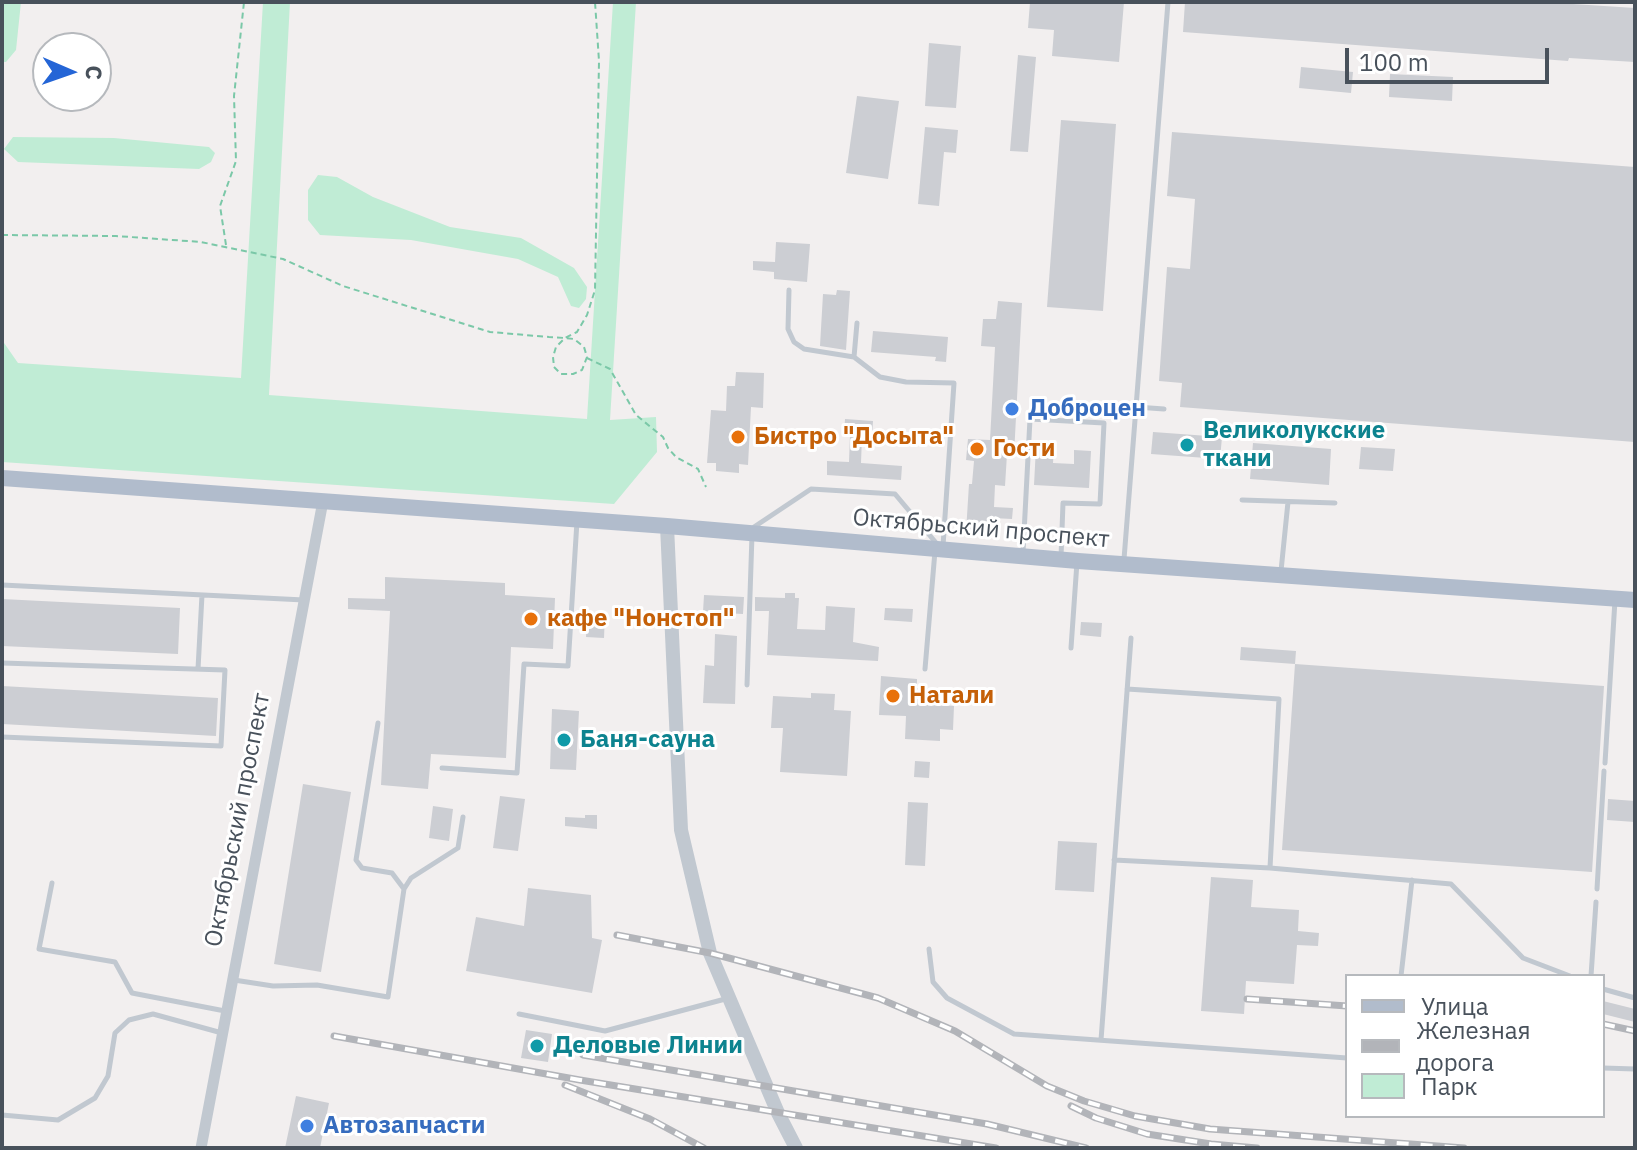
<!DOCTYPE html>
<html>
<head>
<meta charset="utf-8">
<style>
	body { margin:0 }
	#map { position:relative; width:1637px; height:1150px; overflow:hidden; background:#f2efef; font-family:"IBM Plex Sans",sans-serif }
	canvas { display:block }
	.frame { position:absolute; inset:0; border:4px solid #48515b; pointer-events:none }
	.legend { position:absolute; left:1345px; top:974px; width:260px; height:144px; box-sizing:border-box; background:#fff; border:2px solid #b6b9bd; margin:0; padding:10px 14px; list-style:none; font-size:24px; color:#48515b }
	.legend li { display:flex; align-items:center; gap:16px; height:40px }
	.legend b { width:40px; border:2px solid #b6b9bd }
	.north { position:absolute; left:32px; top:32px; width:80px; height:80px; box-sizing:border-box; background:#fff; border:2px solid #b6b9bd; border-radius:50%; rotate:92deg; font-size:22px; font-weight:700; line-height:32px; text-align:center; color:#48515b }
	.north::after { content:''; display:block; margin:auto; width:28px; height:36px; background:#2465d6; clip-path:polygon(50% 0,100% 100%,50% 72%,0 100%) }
	.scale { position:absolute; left:1345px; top:48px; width:204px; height:36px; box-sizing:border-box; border:4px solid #48515b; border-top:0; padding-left:10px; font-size:24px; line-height:28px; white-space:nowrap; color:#48515b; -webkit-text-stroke:6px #fff; paint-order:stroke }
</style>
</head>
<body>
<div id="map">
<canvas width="1637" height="1150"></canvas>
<div class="frame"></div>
<ul class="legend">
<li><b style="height:10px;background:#b1bccc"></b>Улица</li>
<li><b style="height:10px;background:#b2b4b9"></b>Железная дорога</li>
<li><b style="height:22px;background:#c0ecd5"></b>Парк</li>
</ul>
<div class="north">С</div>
<div class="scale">100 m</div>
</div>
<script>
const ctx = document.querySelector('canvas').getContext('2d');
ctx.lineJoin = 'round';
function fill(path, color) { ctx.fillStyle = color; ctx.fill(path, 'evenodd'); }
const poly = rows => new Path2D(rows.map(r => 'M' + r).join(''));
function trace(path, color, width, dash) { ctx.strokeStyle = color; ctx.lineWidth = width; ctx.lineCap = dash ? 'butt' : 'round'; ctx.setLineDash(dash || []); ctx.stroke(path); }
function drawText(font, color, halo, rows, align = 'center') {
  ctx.font = font + ' "IBM Plex Sans",sans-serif'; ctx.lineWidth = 6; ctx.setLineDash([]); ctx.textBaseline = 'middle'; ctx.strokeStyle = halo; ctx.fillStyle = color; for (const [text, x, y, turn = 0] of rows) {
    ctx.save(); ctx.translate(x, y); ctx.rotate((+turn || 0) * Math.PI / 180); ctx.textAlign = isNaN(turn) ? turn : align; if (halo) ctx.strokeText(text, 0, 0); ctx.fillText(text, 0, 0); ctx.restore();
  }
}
fill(poly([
	[2,2,21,2,16,50,6,62,2,62],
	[263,2,290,2,269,395,587,419,613,2,636,2,610,420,656,417,657,452,614,504,2,462,2,340,18,363,241,378],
	[13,137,114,138,209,147,215,153,211,162,199,169,18,162,4,149],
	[318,175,337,177,373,197,450,227,521,238,574,268,587,287,586,299,579,308,571,306,558,277,518,259,411,240,320,235,308,220,308,190]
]), '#c0ecd5');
fill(poly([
	[1030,2,1124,2,1119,62,1052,56,1054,30,1028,28],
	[1185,2,1573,2,1573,4,1635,8,1635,62,1569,58,1568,61,1183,32],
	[929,43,961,46,956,108,925,106],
	[1018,55,1036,57,1028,152,1010,151],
	[1301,67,1353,72,1351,93,1299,88],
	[1390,74,1453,77,1452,101,1389,97],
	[857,96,899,101,888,179,846,173],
	[1061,120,1116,124,1103,311,1047,307],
	[925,127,958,130,956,153,944,152,939,206,918,204],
	[1172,132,1635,167,1635,442,1180,407,1182,383,1159,381,1167,267,1190,269,1195,199,1167,196],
	[776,242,810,244,807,282,774,279,774,272,753,270,753,261,775,262],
	[837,290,850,291,846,350,820,346,823,294,836,295],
	[998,301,1022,303,1014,455,1007,454,1005,486,995,485,994,507,1013,508,1012,519,993,518,992,533,966,532,969,484,972,484,974,461,966,460,968,439,990,440,995,347,981,346,983,319,996,319],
	[873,331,948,337,946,362,935,361,936,357,871,352],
	[736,372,764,373,763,408,751,407,748,465,739,464,739,473,716,471,716,463,707,463,711,410,726,411,727,386,735,386],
	[845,419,873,421,872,436,862,436,861,463,902,466,901,480,827,475,827,461,849,462,850,435,844,435],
	[1153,432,1222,437,1220,459,1151,454],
	[1253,443,1331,449,1329,485,1250,479],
	[1036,447,1054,448,1053,463,1074,464,1074,450,1091,451,1089,488,1034,485],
	[1361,447,1395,449,1393,471,1359,469],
	[385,577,505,583,505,595,555,598,553,649,511,647,506,758,431,754,428,789,381,785,390,611,348,609,348,598,385,599],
	[785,593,795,593,795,598,799,598,797,629,825,630,826,606,855,608,853,642,879,647,878,661,767,655,769,611,755,611,755,597,785,598],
	[704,595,744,597,743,614,703,612],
	[2,599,180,608,178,654,2,646],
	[885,608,913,609,912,622,884,620],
	[587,612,605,613,604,638,586,637],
	[1081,622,1102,623,1101,637,1080,635],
	[715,634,737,636,735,704,703,703,705,665,714,666],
	[1241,647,1296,651,1295,664,1240,660],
	[1295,664,1604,686,1592,872,1282,850],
	[881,676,917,679,917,688,943,689,942,705,954,706,953,730,940,729,940,741,905,739,906,716,879,715],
	[2,686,218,698,216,736,2,724],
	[811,693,835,694,834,710,851,711,847,776,780,772,783,728,771,728,773,696,811,698],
	[552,709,579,711,576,770,550,769],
	[915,761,930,762,929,778,914,777],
	[303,784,351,792,321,972,274,964],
	[500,796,525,799,518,851,493,848],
	[1608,799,1635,801,1635,822,1607,820],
	[908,802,928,803,925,866,905,865],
	[433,806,453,809,449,841,429,838],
	[585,815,597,815,597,829,565,826,565,817,585,818],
	[1058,841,1097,843,1094,892,1055,890],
	[1211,877,1253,880,1251,907,1299,910,1298,931,1319,933,1318,946,1297,945,1294,984,1246,981,1244,1014,1201,1011],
	[528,888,591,895,592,938,602,940,592,993,466,971,476,917,524,926],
	[1603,1001,1635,1009,1635,1022,1603,1014],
	[526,1030,552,1034,548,1062,521,1058],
	[296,1096,329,1103,320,1148,285,1148]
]), '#ccced3');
trace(poly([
	[2,235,116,236,201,242,283,259,343,286,490,332,549,337,565,338,574,339,584,347,587,357,582,370,573,374,561,374,554,367,553,357,556,347,565,338,577,332,587,315,595,290,599,61,595,2],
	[226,245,220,206,236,161,234,96,244,2],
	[587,358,610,369,636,415,663,437,668,448,676,457,698,469,706,487]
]), '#7bc8a8', 2, [6, 4]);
trace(poly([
	[789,290,788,329,794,342,804,349,854,357,880,377,906,382,954,383,943,546],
	[854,357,857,323],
	[1136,407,1164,409],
	[1242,500,1335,503],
	[754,527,811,489,895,494,937,544],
	[1023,552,1030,419,1104,423,1100,504,1063,503,1061,557],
	[1124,559,1168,2],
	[1281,571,1288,502],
	[2,585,304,600],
	[1071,648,1077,562],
	[2,663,225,670,221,746,2,737],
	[198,669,202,595],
	[925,669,935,551],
	[747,685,752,535],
	[1127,689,1279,699,1270,868],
	[1605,763,1615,600],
	[442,768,517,773,524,664,568,666,577,521],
	[1114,860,1270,868,1451,884,1523,958,1570,976],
	[52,883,39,949,115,962,132,993,225,1011],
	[404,889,411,878,458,848,463,817],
	[1597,889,1604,771],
	[929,949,933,982,947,998,1014,1034,1347,1058],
	[1401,976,1412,880],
	[1591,976,1596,902],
	[234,980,273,986,317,985,388,997,404,889,392,873,362,868,356,860,378,723],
	[1603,989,1635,998],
	[519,1014,605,1031,729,998],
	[1101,1040,1131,638],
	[1603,1068,1635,1069],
	[2,1115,58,1120,95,1098,108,1076,115,1033,129,1020,153,1014,222,1033]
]), '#c1c8d0', 5);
trace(poly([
	[201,1148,323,501]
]), '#c1c8d0', 11);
trace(poly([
	[667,526,681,830,710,953,778,1113,796,1148]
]), '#c1c8d0', 14);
trace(poly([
	[2,478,667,526,1078,561,1635,600]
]), '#b1bccc', 16);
const rail = poly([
	[617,935,710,953,878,998,955,1031,1047,1086,1084,1101,1135,1116,1210,1129,1464,1148],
	[1247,999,1347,1006],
	[1603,1024,1635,1031],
	[334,1036,580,1080,996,1148],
	[583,1055,987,1124,1086,1148],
	[565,1085,650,1119,704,1148],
	[1071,1106,1096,1118,1147,1134,1211,1144,1257,1148]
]);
trace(rail, '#b2b4b9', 7);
trace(rail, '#fff', 4, [12]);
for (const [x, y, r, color] of [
	[1012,409,8,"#3f7fe0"],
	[738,437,8,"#e8710a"],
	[1187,445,8,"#0f9aa8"],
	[977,449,8,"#e8710a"],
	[531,619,8,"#e8710a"],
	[893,696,8,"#e8710a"],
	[564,740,8,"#0f9aa8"],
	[537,1046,8,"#0f9aa8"],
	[307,1126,8,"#3f7fe0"]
]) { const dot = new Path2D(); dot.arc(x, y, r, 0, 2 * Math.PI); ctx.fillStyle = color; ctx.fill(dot); trace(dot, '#fff', 3); }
drawText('bold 24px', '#366cbe', '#fff', [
	["Доброцен",1028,409],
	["Автозапчасти",323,1126]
], 'left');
drawText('bold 24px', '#0d838f', '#fff', [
	["Великолукские",1203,431],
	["ткани",1203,459],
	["Баня-сауна",580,740],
	["Деловые Линии",553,1046]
], 'left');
drawText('bold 24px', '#c56008', '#fff', [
	["Бистро \"Досыта\"",754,437],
	["Гости",993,449],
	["кафе \"Нонстоп\"",547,619],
	["Натали",909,696]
], 'left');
drawText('24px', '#48515b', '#fff', [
	["Октябрьский проспект",981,529,5],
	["Октябрьский проспект",238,820,-79]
]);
</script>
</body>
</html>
